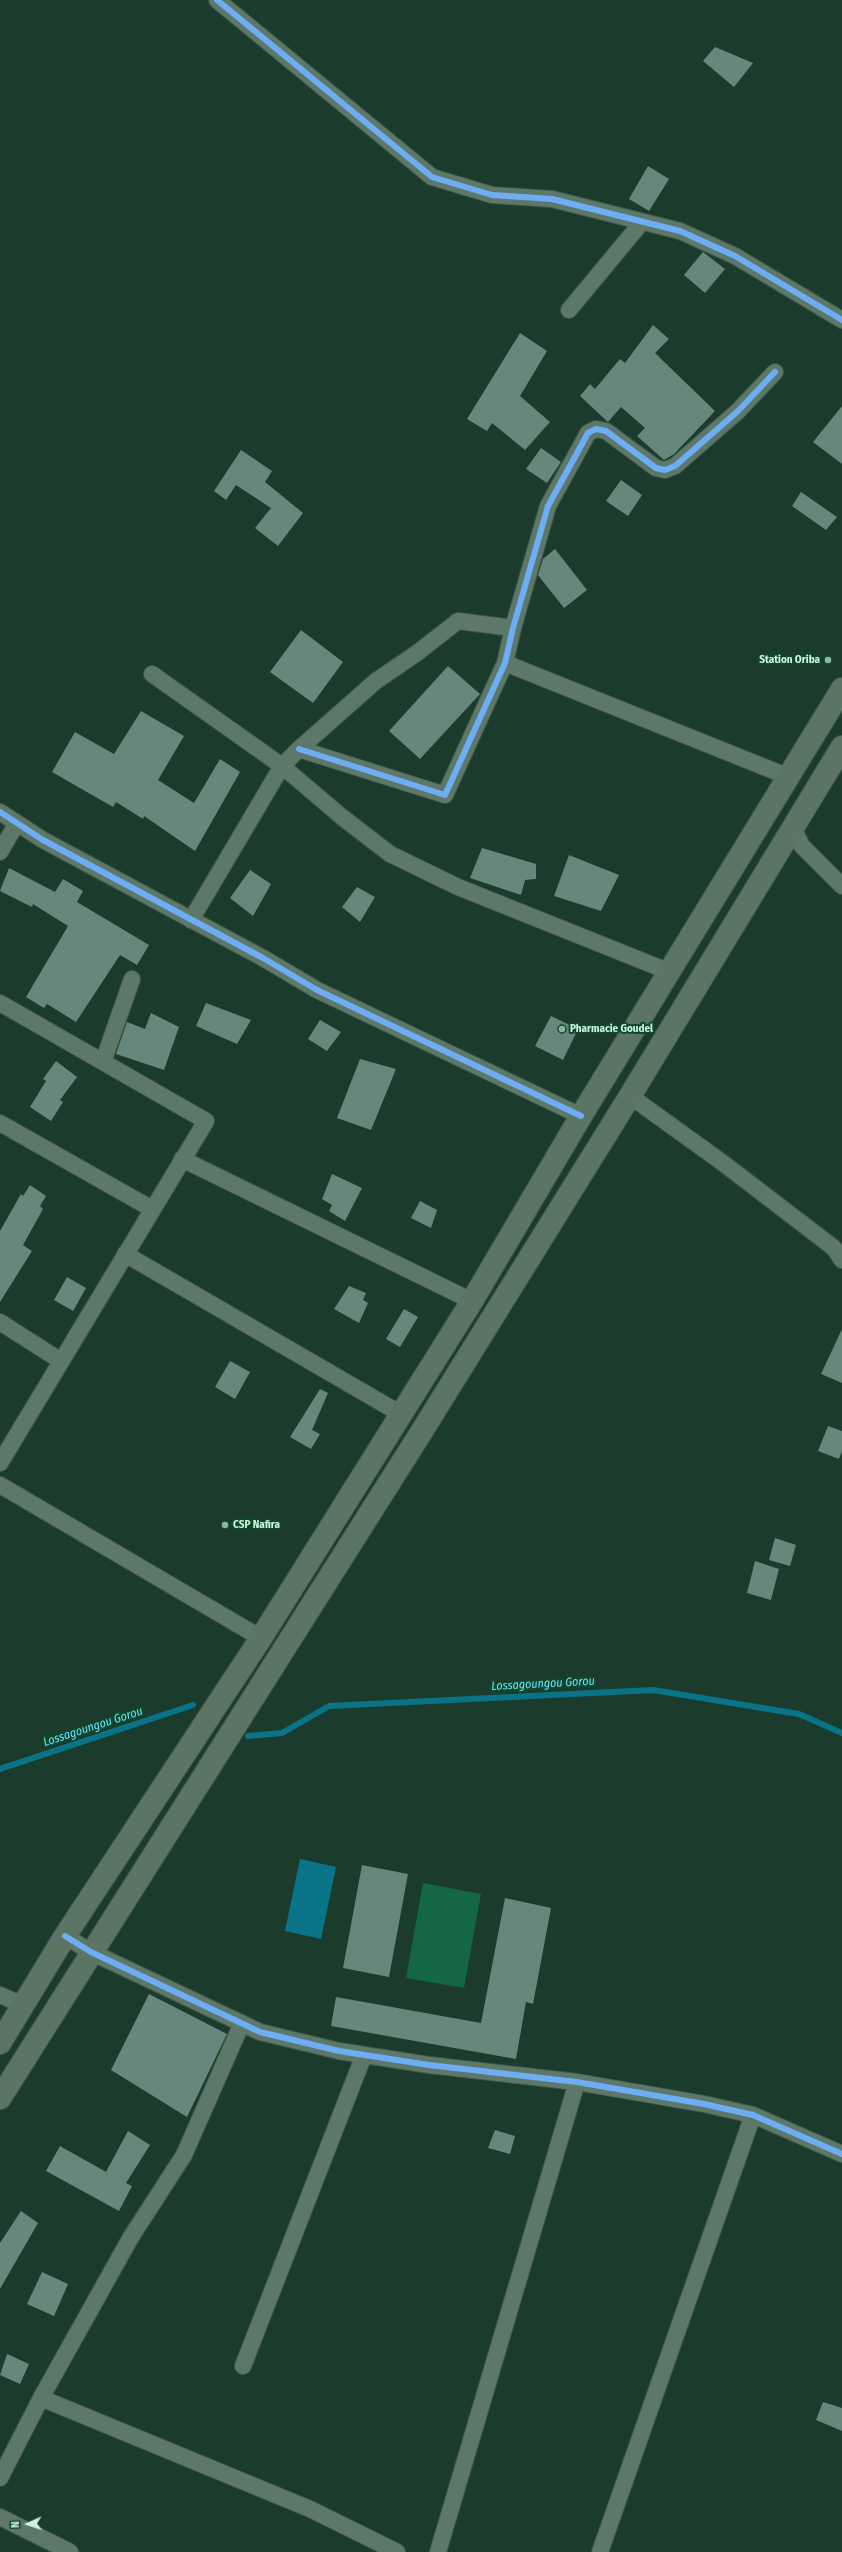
<!DOCTYPE html>
<html>
<head>
<meta charset="utf-8">
<style>
	body { margin:0 }
	#map { position:relative; width:842px; height:2552px; overflow:hidden; background:#1b3c2c; font-family:"Fira Sans Condensed",sans-serif }
	canvas { display:block }
	.north { position:absolute; left:8px; top:2504px; width:40px; height:40px; -webkit-text-stroke:3px #0e492d; paint-order:stroke; rotate:267deg; font-size:11px; font-weight:700; line-height:16px; text-align:center; color:#cff3dc }
	.north::after { content:''; display:block; margin:auto; width:14px; height:18px; background:#cff3dc; clip-path:polygon(50% 0,100% 100%,50% 72%,0 100%) }
</style>
</head>
<body>
<div id="map">
<canvas width="842" height="2552"></canvas>
<div class="north">N</div>
</div>
<script>
const ctx = document.querySelector('canvas').getContext('2d');
ctx.lineJoin = 'round';
function fill(path, color) { ctx.fillStyle = color; ctx.fill(path, 'evenodd'); }
const poly = rows => new Path2D(rows.map(r => 'M' + r).join(''));
function trace(path, color, width, dash) { ctx.strokeStyle = color; ctx.lineWidth = width; ctx.lineCap = dash ? 'butt' : 'round'; ctx.setLineDash(dash || []); ctx.stroke(path); }
function drawText(font, color, halo, rows, align = 'center') {
  ctx.font = font + ' "Fira Sans Condensed",sans-serif'; ctx.lineWidth = 4; ctx.setLineDash([]); ctx.textBaseline = 'middle'; ctx.strokeStyle = halo; ctx.fillStyle = color; for (const [text, x, y, turn = 0] of rows) {
    ctx.save(); ctx.translate(x, y); ctx.rotate((+turn || 0) * Math.PI / 180); ctx.textAlign = isNaN(turn) ? turn : align; if (halo) ctx.strokeText(text, 0, 0); ctx.fillText(text, 0, 0); ctx.restore();
  }
}
fill(poly([
	[423,1883,481,1894,464,1988,406,1978]
]), '#136742');
fill(poly([
	[300,1859,336,1867,321,1939,285,1931]
]), '#097488');
trace(poly([
	[248,1736,282,1733,329,1706,653,1690,799,1714,842,1733],
	[0,1769,193,1705]
]), '#097488', 6);
fill(poly([
	[715,47,753,63,734,87,703,61],
	[648,166,669,179,649,211,629,199],
	[703,252,725,269,705,293,684,275],
	[653,325,669,339,655,353,715,411,674,454,664,460,637,436,645,428,621,407,608,422,580,396,590,384,595,389,620,359,625,363],
	[520,333,547,351,520,396,550,422,525,450,492,423,487,431,467,419],
	[842,406,842,464,813,442],
	[541,448,561,462,547,483,526,469],
	[241,450,272,471,265,482,303,513,278,546,255,528,271,508,236,485,226,500,214,491],
	[621,480,642,495,628,516,606,501],
	[801,492,837,517,826,530,792,506],
	[555,549,587,590,564,608,538,575,543,559],
	[301,630,343,662,313,703,270,672],
	[448,666,480,694,420,759,389,731],
	[141,711,184,736,158,780,194,803,220,759,240,772,195,851,144,816,143,819,116,802,113,807,52,772,75,732,114,754],
	[482,848,536,864,536,879,525,880,521,895,470,878],
	[569,855,619,875,601,911,554,896],
	[9,868,55,892,63,879,83,891,77,902,149,945,137,965,120,955,76,1022,47,1004,44,1008,26,997,68,926,33,904,32,907,0,891],
	[250,870,271,884,253,916,230,898],
	[357,887,375,897,360,922,342,907],
	[206,1003,251,1020,237,1044,196,1026],
	[151,1013,179,1027,164,1070,116,1054,127,1022,145,1029],
	[551,1016,578,1029,563,1060,535,1046],
	[320,1020,341,1032,327,1051,308,1039],
	[360,1059,396,1069,371,1130,337,1118],
	[56,1061,77,1077,60,1100,63,1102,51,1121,30,1107,46,1081,43,1079],
	[332,1174,362,1188,345,1221,329,1211,332,1205,322,1199],
	[30,1185,46,1196,40,1206,43,1209,23,1245,32,1251,0,1302,0,1231,21,1194,23,1196],
	[420,1201,437,1210,431,1228,411,1218],
	[67,1277,86,1288,73,1311,54,1300],
	[349,1286,366,1293,363,1300,368,1303,359,1323,334,1309],
	[404,1309,418,1317,400,1347,386,1339],
	[842,1329,842,1383,821,1374],
	[230,1361,250,1372,235,1399,215,1387],
	[320,1389,328,1393,312,1430,320,1434,311,1449,290,1437],
	[828,1426,842,1431,842,1451,839,1459,818,1451],
	[775,1538,796,1545,790,1566,769,1560],
	[755,1561,779,1569,771,1600,747,1593],
	[362,1865,408,1874,389,1977,343,1968],
	[505,1898,551,1908,533,2004,526,2002,516,2059,331,2026,336,1997,481,2023],
	[149,1994,227,2034,187,2117,111,2070],
	[495,2130,515,2136,510,2154,488,2148],
	[128,2131,150,2145,126,2183,132,2186,119,2211,46,2171,60,2146,106,2172],
	[21,2211,38,2223,0,2289,0,2243],
	[42,2272,68,2284,54,2316,27,2304],
	[7,2354,29,2364,20,2384,0,2375],
	[823,2402,842,2408,842,2431,816,2420]
]), '#67877c');
const minor = poly([
	[217,0,432,177,492,195,552,199,680,231,735,256,842,320],
	[569,310,642,222],
	[505,663,789,777],
	[152,674,282,766,342,817,390,854,458,887,670,972],
	[299,749,445,795,505,663,513,628,548,506,588,433,596,429,606,431,656,468,665,470,675,466,737,412,775,372],
	[0,812,43,840,263,958,317,990,581,1116],
	[793,828,802,846,842,886],
	[0,852,17,823],
	[191,920,282,766,299,749,376,681,417,653,458,621,513,628],
	[0,1003,206,1121,0,1463],
	[103,1062,132,979],
	[630,1096,723,1163,834,1248,842,1260],
	[0,1123,152,1209],
	[182,1159,472,1301],
	[125,1254,401,1414],
	[0,1322,61,1361],
	[0,1485,261,1638],
	[65,1936,91,1952,260,2032,339,2051,429,2065,577,2082,704,2104,753,2115,842,2154],
	[0,1995,23,2005],
	[243,2366,364,2055],
	[41,2398,310,2509,397,2552],
	[0,2478,41,2398,131,2237,184,2155,242,2023],
	[0,2517,70,2552],
	[438,2552,577,2082],
	[600,2552,753,2115]
]);
const secondary = poly([
	[0,2043,65,1936,261,1638,472,1301,581,1116,842,689],
	[0,2098,422,1431,630,1096,842,747]
]);
trace(minor, '#3f584a', 18);
trace(secondary, '#3f584a', 24);
trace(minor, '#5d7869', 16);
trace(secondary, '#5c7463', 22);
trace(poly([
	[217,0,432,177,492,195,552,199,680,231,735,256,842,320],
	[299,749,445,795,505,663,513,628,548,506,588,433,596,429,606,431,656,468,665,470,675,466,737,412,775,372],
	[0,812,43,840,263,958,317,990,581,1116],
	[65,1936,91,1952,260,2032,339,2051,429,2065,577,2082,704,2104,753,2115,842,2154]
]), '#6dadf4', 6);
for (const [x, y, r, color] of [
	[828,660,4,"#90b39e"],
	[562,1029,4,"#90b39e"],
	[225,1525,4,"#90b39e"]
]) { const dot = new Path2D(); dot.arc(x, y, r, 0, 2 * Math.PI); ctx.fillStyle = color; ctx.fill(dot); trace(dot, '#0e492d', 1.5); }
drawText('bold 11px', '#cff3dc', '#0e492d', [
	["Station Oriba",820,660,"right"],
	["Pharmacie Goudel",570,1029],
	["CSP Nafira",233,1525]
], 'left');
drawText('italic 12px', '#6cdffe', '#0e492d', [
	["Lossagoungou Gorou",543,1684,-3],
	["Lossagoungou Gorou",93,1727,-18]
]);
</script>
</body>
</html>
